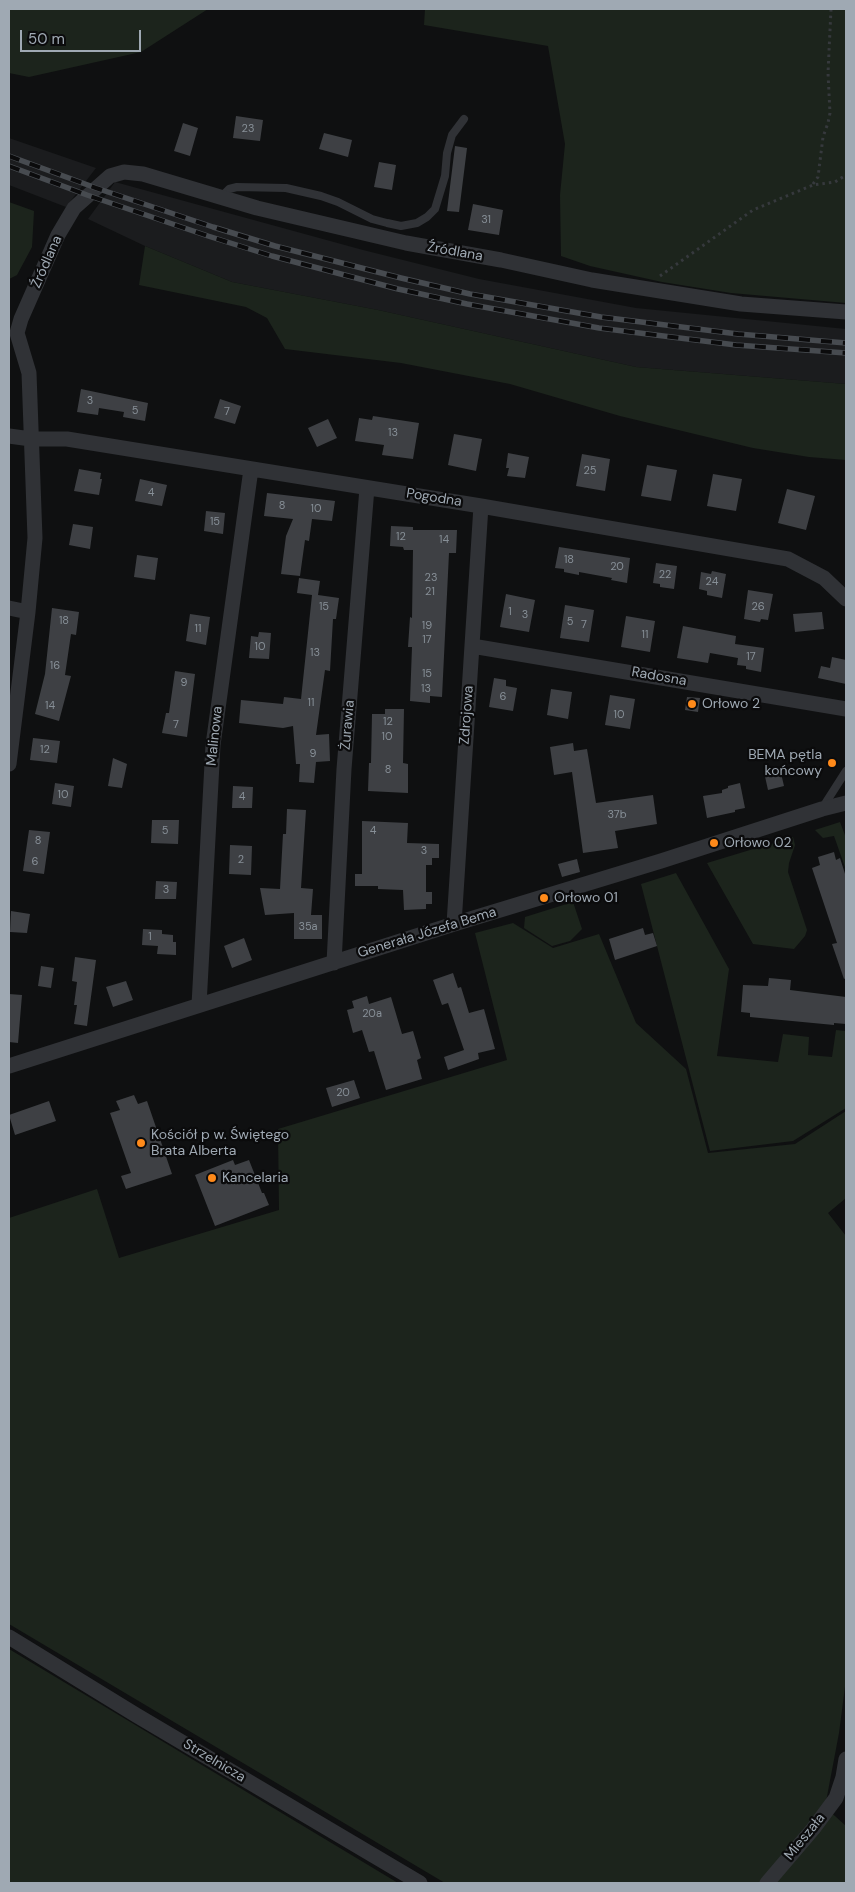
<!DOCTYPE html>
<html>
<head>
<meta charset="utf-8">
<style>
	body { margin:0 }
	#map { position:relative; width:855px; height:1892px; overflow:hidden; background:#0f1011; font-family:"DM Sans",sans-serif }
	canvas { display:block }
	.frame { position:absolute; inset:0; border:10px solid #9fa9b3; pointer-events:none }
	.scale { position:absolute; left:20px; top:30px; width:121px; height:22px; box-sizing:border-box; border:2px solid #9fa9b3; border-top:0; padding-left:6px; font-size:15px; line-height:18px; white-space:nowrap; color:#9fa9b3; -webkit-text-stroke:4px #0b0b0c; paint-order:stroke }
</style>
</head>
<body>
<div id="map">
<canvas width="855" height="1892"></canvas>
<div class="frame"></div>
<div class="scale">50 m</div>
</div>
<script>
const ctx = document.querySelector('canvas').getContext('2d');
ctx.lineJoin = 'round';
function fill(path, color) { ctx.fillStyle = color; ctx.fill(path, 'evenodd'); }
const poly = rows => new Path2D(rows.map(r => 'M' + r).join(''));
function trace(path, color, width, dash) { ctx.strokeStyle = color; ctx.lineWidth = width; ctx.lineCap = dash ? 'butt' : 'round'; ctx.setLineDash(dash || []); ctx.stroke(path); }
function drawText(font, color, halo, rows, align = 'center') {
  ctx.font = font + ' "DM Sans",sans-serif'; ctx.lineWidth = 4.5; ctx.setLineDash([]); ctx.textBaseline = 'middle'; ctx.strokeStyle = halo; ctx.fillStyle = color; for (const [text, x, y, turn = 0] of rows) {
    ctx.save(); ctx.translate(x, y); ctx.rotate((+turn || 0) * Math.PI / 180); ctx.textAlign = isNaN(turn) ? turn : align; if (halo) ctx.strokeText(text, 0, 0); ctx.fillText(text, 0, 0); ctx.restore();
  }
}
fill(poly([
	[9,138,96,168,66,207,9,185],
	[115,182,363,250,479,279,636,308,846,329,846,384,636,367,378,310,232,282,145,246,88,219]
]), '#1b1c1e');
fill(poly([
	[9,9,208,9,141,52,29,77,9,73],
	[425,9,846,9,846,303,731,293,662,282,590,266,561,256,560,195,565,144,548,46,424,25],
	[9,202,34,211,32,247,17,275,9,279],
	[145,246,232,282,378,310,636,367,846,384,846,460,809,457,753,448,620,416,510,384,401,363,285,349,267,318,246,307,139,285],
	[840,822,846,838,846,870,834,836,823,838,815,830],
	[793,837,795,845,789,863,788,872,807,930,805,936,794,949,753,944,707,863],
	[676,873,729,969,717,1056,778,1062,783,1034,809,1037,808,1055,832,1057,836,1030,846,1031,846,1108,793,1141,710,1151,641,884],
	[573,902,582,929,570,941,552,946,524,928,525,917],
	[513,923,553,948,599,934,636,1023,686,1069,708,1153,795,1144,846,1111,846,1198,828,1213,846,1236,846,1679,839,1733,825,1807,846,1826,846,1883,445,1883,9,1624,9,1218,97,1189,119,1258,279,1210,278,1129,507,1060,475,933],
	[9,1649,398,1883,9,1883]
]), '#1c241c');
fill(poly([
	[236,116,263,120,260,141,233,138],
	[183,123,198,128,190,156,174,151],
	[324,133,352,140,348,157,319,149],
	[455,146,467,148,459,212,447,211],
	[379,162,396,165,392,190,374,187],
	[473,204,503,210,499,235,468,230],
	[81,389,148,403,145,421,123,417,124,412,99,408,98,415,77,412],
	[220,399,241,406,235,424,214,418],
	[373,416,419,423,413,459,382,455,384,445,355,441,359,418,372,420],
	[328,419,337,438,317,447,308,428],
	[454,434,482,439,476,471,448,465],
	[508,453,529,457,525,478,507,476,509,468,506,468],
	[582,454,610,459,605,491,576,486],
	[647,465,677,470,671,501,641,496],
	[79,469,101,473,100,479,102,479,99,495,74,491],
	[713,474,742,479,736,511,707,506],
	[140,479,167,485,162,506,135,501],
	[787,489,815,496,806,530,778,523],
	[267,493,335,501,332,521,312,519,309,541,305,540,300,576,281,574,286,536,293,519,264,516],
	[206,511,225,513,223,534,204,531],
	[73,524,93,527,90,549,69,545],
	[391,526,413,527,413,530,457,530,456,553,449,553,442,697,430,696,430,703,410,701,412,647,408,647,410,617,412,618,413,550,404,550,403,547,390,546],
	[559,547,630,558,627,583,611,580,612,578,579,572,579,575,564,572,564,569,555,568],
	[137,555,158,558,155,580,134,577],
	[656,563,677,566,674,589,660,587,660,584,653,583],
	[712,571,726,574,722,598,707,595,707,591,699,589,701,572,711,574],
	[299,578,320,581,318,595,339,598,336,619,333,619,330,671,325,670,316,735,329,734,330,761,316,762,314,783,299,782,300,764,296,764,293,726,283,728,239,723,241,700,283,704,284,697,301,699,312,595,297,593],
	[748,590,773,594,768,620,761,619,760,622,744,619],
	[506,594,535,600,529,632,500,627],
	[565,605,594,610,589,642,560,638],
	[52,608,79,612,76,635,71,634,65,675,71,676,59,721,35,714,45,674],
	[822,612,824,629,795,632,793,614],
	[190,614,210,617,206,645,186,641],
	[626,616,655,621,650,652,621,647],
	[683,626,736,636,735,644,764,648,761,672,746,669,746,666,737,665,738,658,710,653,708,663,677,658],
	[259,632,271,633,269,659,249,658,251,636,258,637],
	[832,657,846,660,846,684,818,678,821,666,830,668],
	[175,671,195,674,187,737,162,733,166,713,169,713],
	[494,678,506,680,506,686,517,688,513,711,489,707],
	[551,689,572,692,568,719,547,715],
	[610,695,635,699,630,729,605,725],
	[687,697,700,698,698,712,685,710],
	[385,709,404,709,403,763,408,764,408,793,368,791,369,763,371,763,372,714,385,714],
	[33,738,60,741,57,763,30,760],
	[573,743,574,751,587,749,596,803,653,795,657,824,615,831,618,848,583,853,572,772,554,775,550,747],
	[113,758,127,764,122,788,108,786],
	[780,769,784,786,768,790,764,772],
	[55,783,74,786,71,807,52,804],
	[740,783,745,808,735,810,735,812,707,818,703,796,722,793,722,790,728,788,728,786],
	[233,786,253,787,252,808,232,808],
	[287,809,306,810,301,888,313,889,311,915,322,915,322,939,294,939,294,913,265,915,260,888,280,889,283,834,286,834],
	[152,820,179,820,178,844,151,843],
	[362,821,408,823,407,843,439,844,439,858,432,858,432,865,426,865,426,892,432,892,432,904,426,904,426,909,404,910,403,890,378,889,378,886,355,886,355,874,362,874],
	[29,830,50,832,44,874,23,871],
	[230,845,252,846,251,875,229,874],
	[834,852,836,860,840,858,846,877,846,978,844,979,832,944,837,943,812,868,820,865,818,857],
	[577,859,580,872,562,877,558,864],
	[156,881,177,882,176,899,155,899],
	[11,911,30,914,27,933,10,932],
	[643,928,645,935,653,933,657,946,615,960,609,939],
	[143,929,162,930,162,934,173,935,173,942,176,942,176,955,157,954,158,946,142,945],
	[244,938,252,960,232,968,224,946],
	[75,957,96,960,87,1026,74,1024,77,1005,74,1005,77,982,72,981],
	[41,966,54,968,51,988,38,986],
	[453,973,458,988,461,987,469,1013,484,1009,495,1049,478,1053,479,1059,448,1070,444,1057,464,1050,448,1003,442,1005,433,980],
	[769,978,791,980,790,990,846,997,846,1024,834,1023,834,1025,750,1017,750,1013,741,1012,743,985,768,986],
	[126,981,133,1000,113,1007,106,987],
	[9,994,22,995,18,1043,9,1042],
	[367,996,369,1004,391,997,402,1034,413,1031,421,1058,417,1060,422,1079,386,1090,374,1051,369,1052,362,1030,353,1033,347,1010,354,1008,352,1001],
	[354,1080,360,1098,332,1107,326,1088],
	[134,1095,138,1104,147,1101,172,1174,126,1189,121,1176,131,1173,110,1113,120,1110,116,1101],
	[49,1101,56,1121,15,1135,9,1115],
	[233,1160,235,1165,249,1160,262,1193,264,1193,269,1205,215,1226,195,1175]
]), '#3e4044');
trace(poly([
	[813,184,818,177,823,137,828,123,830,113,828,73,831,9],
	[660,276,753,210,813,185,835,182,846,175]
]), '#36393d', 3, [2.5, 4]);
trace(poly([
	[221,197,229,189,237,187,286,188,321,196,338,202,372,219,387,223,401,226,417,223,427,217,435,209,445,176,447,153,452,135,464,119],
	[823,807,846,771]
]), '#303236', 8);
trace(poly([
	[9,436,31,439,67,439,481,506,788,559,824,578,846,599],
	[9,608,28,612],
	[472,646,846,709],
	[9,764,28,612,35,538,29,373,17,333,21,319,58,235,74,208,110,176,124,172,143,174,257,208,406,243,501,260,592,280,741,304,846,312],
	[454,924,481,506],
	[334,963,344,769,367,488],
	[199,1005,213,745,251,469],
	[9,1066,454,924,661,861,822,809,846,803],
	[9,1637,136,1715,420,1883],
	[767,1883,813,1829,836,1798,843,1777,846,1759]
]), '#303236', 15);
const rail = poly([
	[9,156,96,188,213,227,275,246,401,278,470,294,601,317,738,334,846,343],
	[9,166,87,195,208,236,272,256,398,289,467,304,599,328,736,345,846,353]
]);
trace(rail, '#474b50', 5.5);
trace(rail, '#0b0b0c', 4, [11]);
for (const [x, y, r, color] of [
	[692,704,5,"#ff8a1a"],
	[832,763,5,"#ff8a1a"],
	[714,843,5,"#ff8a1a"],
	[544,898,5,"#ff8a1a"],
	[141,1143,5,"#ff8a1a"],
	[212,1178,5,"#ff8a1a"]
]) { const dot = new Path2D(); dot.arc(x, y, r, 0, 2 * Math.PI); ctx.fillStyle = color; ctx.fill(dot); trace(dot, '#0b0b0c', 2); }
drawText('11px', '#878f97', null, [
	["23",248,129],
	["31",486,220],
	["3",90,401],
	["5",135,411],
	["7",227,412],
	["13",393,433],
	["25",590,471],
	["4",151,493],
	["8",282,506],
	["10",316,509],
	["15",215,522],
	["12",401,537],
	["14",444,540],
	["18",569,560],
	["20",617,567],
	["22",665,575],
	["23",431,578],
	["24",712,582],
	["21",430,592],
	["15",324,607],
	["26",758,607],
	["1",510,612],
	["3",525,615],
	["18",64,621],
	["5",570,622],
	["7",584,625],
	["19",427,626],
	["11",198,629],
	["11",645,635],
	["17",427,640],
	["10",260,647],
	["13",315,653],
	["17",751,657],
	["16",55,666],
	["15",427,674],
	["9",184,683],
	["13",426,689],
	["6",503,697],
	["11",311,703],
	["14",50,706],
	["10",619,715],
	["12",388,722],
	["7",176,725],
	["10",387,737],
	["12",45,750],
	["9",313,754],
	["8",388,770],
	["10",63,795],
	["4",242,797],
	["37b",617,815],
	["5",165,831],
	["4",373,831],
	["8",38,841],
	["3",424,851],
	["2",241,860],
	["6",35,862],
	["3",166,890],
	["35a",308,927],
	["1",150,937],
	["20a",372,1014],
	["20",343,1093]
]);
drawText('14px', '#9fa9b3', '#0b0b0c', [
	["Źródlana",455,252,10],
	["Źródlana",47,262,-66],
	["Pogodna",434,498,9],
	["Radosna",659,677,10],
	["Zdrojowa",467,715,-86],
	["Żurawia",348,725,-85],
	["Malinowa",215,736,-84],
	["Generała Józefa Bema",427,933,-17],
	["Strzelnicza",214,1761,31],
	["Mieszała",805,1837,-51]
]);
drawText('14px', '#9fa9b3', '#0b0b0c', [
	["Orłowo 2",702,704],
	["BEMA pętla",822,755,"right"],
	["końcowy",822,771,"right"],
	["Orłowo 02",724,843],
	["Orłowo 01",554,898],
	["Kościół p w. Świętego",151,1135],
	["Brata Alberta",151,1151],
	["Kancelaria",222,1178]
], 'left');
</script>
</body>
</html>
